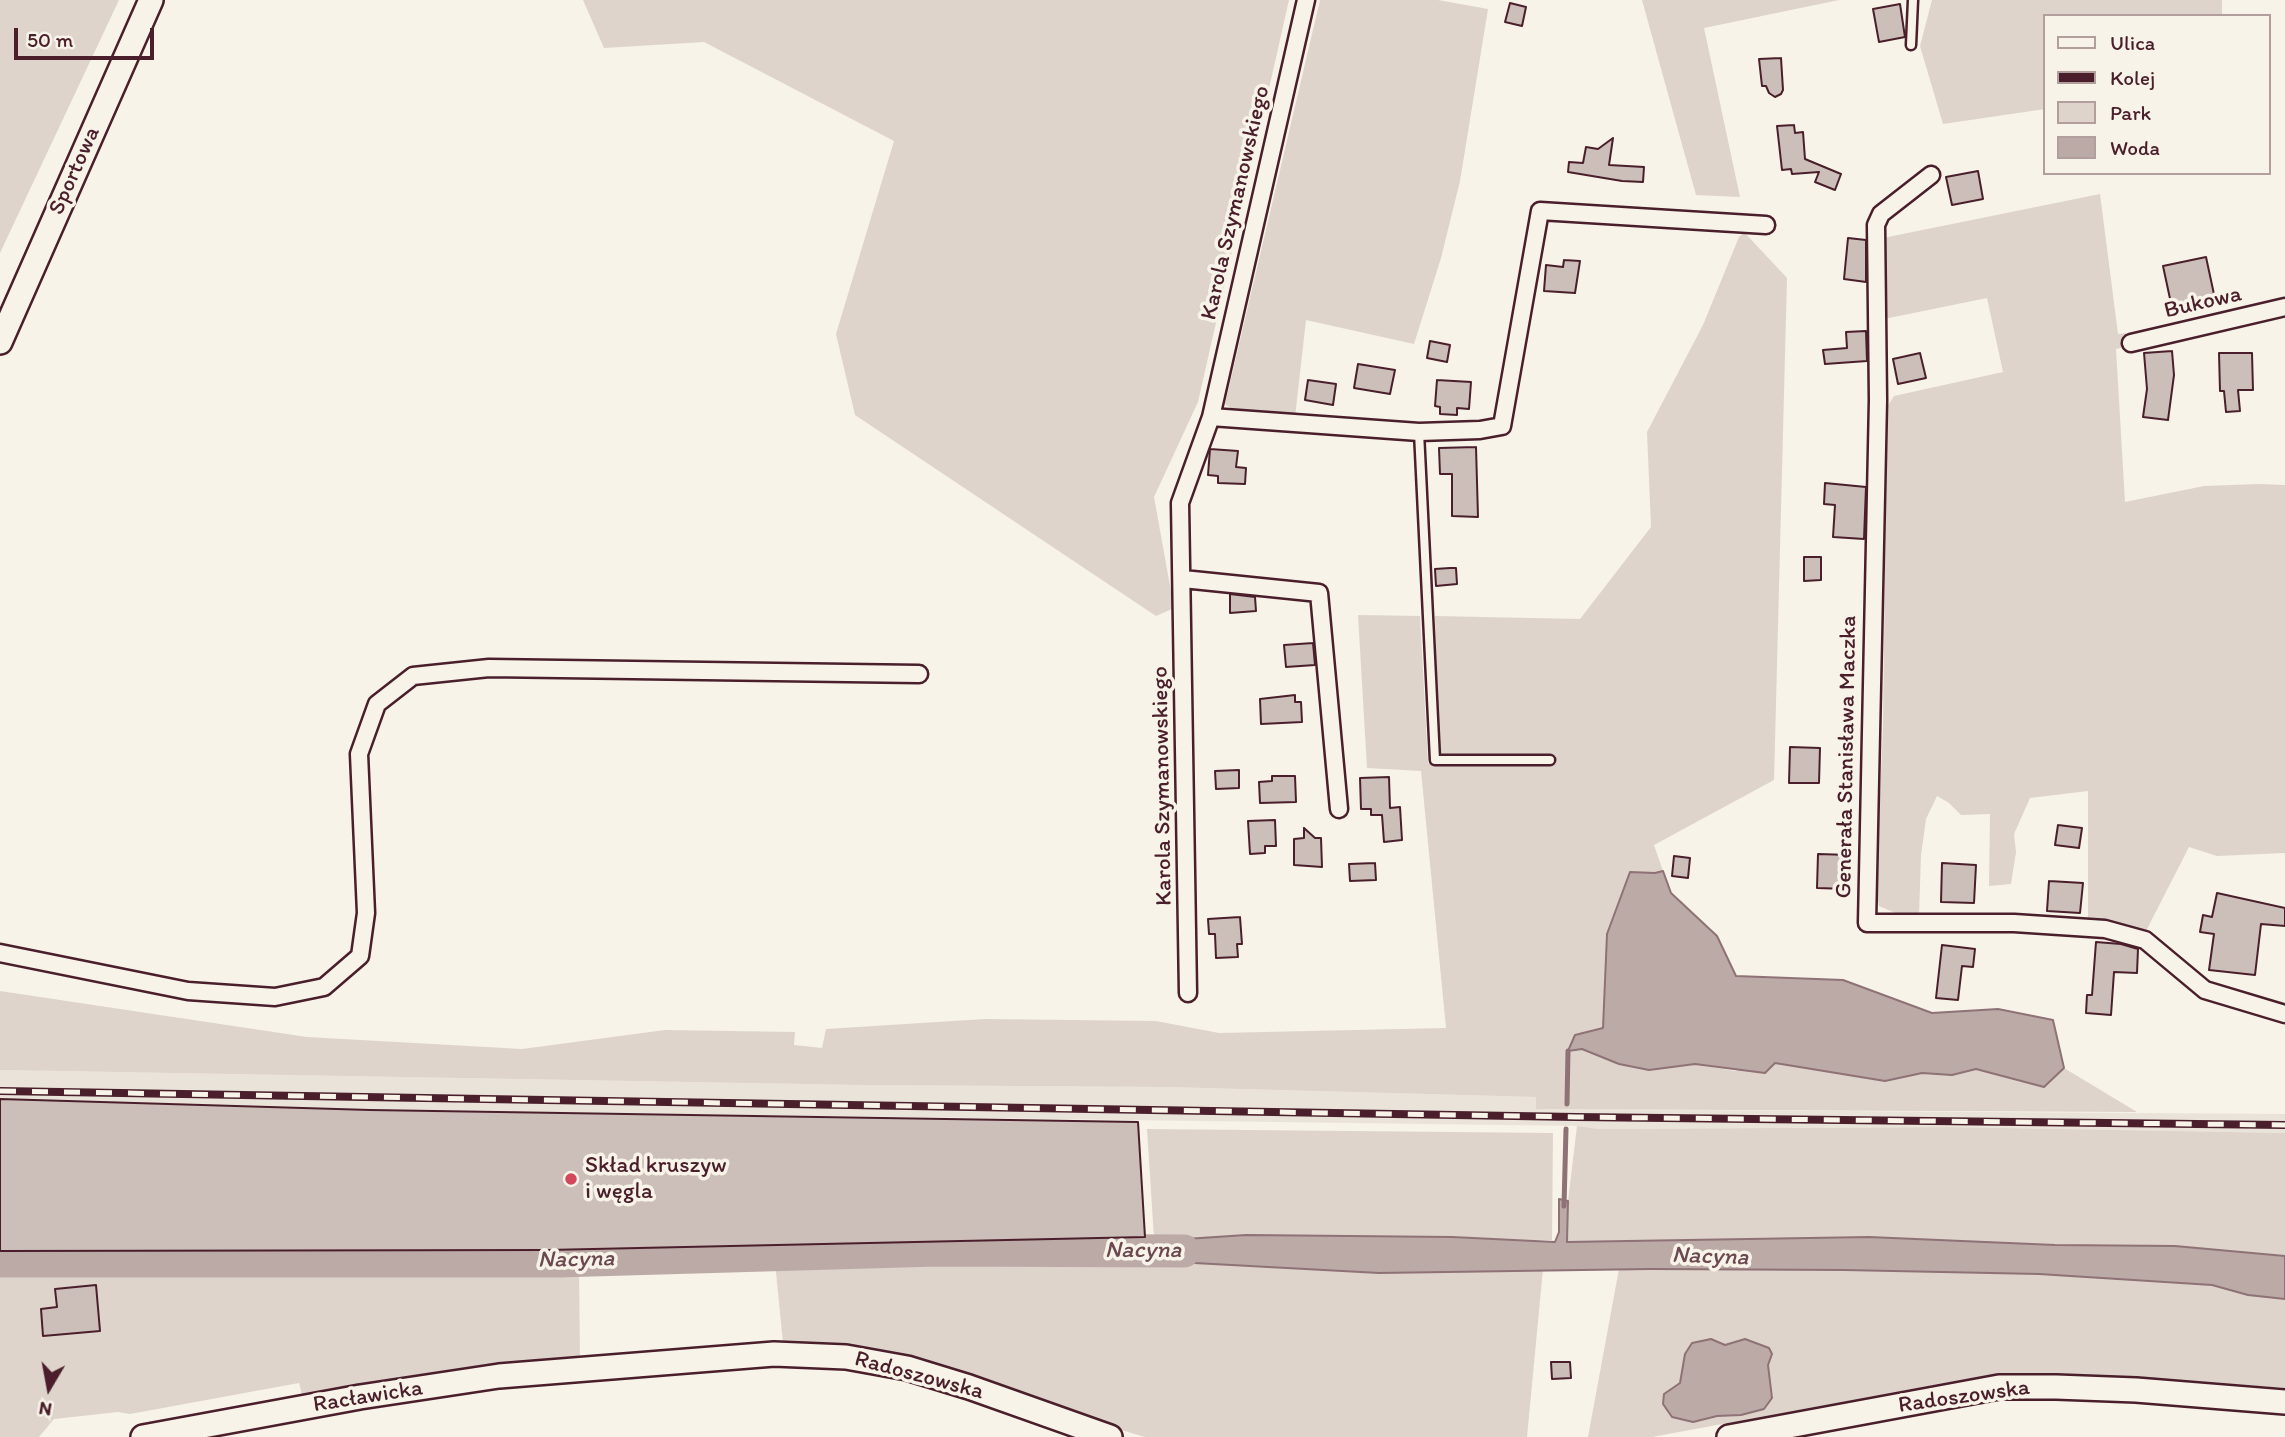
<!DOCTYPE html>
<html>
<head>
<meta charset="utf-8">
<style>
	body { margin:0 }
	#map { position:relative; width:2285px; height:1437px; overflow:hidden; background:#f7f3e8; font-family:Itim,sans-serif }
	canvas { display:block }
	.legend { position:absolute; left:2043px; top:14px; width:228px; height:161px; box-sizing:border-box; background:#f7f3e8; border:2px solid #b29e9c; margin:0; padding:9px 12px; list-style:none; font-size:21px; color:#4a1f2b }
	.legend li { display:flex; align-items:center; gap:14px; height:35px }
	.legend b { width:35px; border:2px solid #b29e9c }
	.north { position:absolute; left:14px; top:1353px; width:70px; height:70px; -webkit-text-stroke:5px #f7f3e8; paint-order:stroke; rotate:190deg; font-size:19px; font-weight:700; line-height:28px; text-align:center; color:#4a1f2b }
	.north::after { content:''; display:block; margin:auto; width:24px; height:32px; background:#4a1f2b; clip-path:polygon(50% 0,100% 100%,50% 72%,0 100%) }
	.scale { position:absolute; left:14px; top:28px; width:140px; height:32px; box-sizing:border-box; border:4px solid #4a1f2b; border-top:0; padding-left:9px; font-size:21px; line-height:24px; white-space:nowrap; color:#4a1f2b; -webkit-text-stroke:5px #f7f3e8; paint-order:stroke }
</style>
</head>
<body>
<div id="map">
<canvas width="2285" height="1437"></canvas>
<ul class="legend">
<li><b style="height:9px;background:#f7f3e8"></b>Ulica</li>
<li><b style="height:9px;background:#4a1f2b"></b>Kolej</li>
<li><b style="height:19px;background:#ded4cc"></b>Park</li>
<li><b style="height:19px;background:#bcaaa7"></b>Woda</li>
</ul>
<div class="north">N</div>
<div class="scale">50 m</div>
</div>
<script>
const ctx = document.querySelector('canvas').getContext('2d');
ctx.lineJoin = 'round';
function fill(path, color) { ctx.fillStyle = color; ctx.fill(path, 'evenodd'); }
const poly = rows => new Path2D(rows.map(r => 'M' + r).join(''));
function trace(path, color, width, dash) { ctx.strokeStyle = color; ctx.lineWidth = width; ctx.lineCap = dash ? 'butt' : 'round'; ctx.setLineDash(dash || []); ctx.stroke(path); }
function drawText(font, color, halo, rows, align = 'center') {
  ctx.font = font + ' Itim,sans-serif'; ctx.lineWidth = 7; ctx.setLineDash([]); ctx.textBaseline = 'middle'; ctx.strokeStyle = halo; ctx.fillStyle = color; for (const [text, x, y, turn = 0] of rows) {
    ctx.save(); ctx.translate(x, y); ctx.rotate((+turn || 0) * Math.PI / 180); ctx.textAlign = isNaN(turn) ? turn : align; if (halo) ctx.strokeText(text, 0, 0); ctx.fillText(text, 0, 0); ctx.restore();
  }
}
fill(poly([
	[0,1070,861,1085,1167,1087,1536,1097,1536,1109,2285,1114,2285,1133,1950,1127,1599,1129,1577,1126,370,1110,0,1099]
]), '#eae3da');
fill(poly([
	[0,0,119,0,0,253],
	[583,0,1289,0,1198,402,1154,497,1174,608,1156,616,855,415,836,334,894,141,704,42,604,48],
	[1320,0,1438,0,1488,9,1460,181,1441,258,1414,344,1306,320,1295,417,1238,413,1225,404],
	[1642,0,1839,0,1704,28,1740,197,1696,195],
	[1932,0,2222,0,2222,16,2045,16,2045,109,1943,124,1920,46],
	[2100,194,2118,334,2126,333,2125,347,2116,349,2125,502,2204,486,2260,484,2285,485,2285,853,2217,856,2189,847,2146,931,2088,919,2088,791,2030,798,2014,834,2016,852,2011,884,1989,886,1990,814,1961,815,1949,803,1937,796,1926,819,1921,855,1919,915,1900,915,1879,906,1876,892,1883,727,1887,407,1894,396,2003,372,1987,298,1884,319,1883,238],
	[1744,232,1787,278,1774,780,1654,845,1663,871,1655,874,1607,934,1603,1029,1569,1051,1581,1048,1619,1064,1649,1069,1694,1064,1735,1071,1775,1063,1885,1081,1922,1073,1952,1075,1976,1069,2044,1087,2064,1068,2137,1112,1536,1109,1536,1097,1167,1087,861,1085,0,1070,0,991,307,1037,522,1049,665,1030,795,1032,794,1045,822,1048,826,1029,985,1019,1156,1021,1219,1033,1446,1028,1421,771,1367,768,1358,615,1420,616,1428,763,1437,766,1555,764,1554,755,1439,756,1435,616,1580,619,1651,527,1647,432,1703,325,1739,237],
	[1577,1126,1599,1129,1950,1127,2285,1133,2285,1256,2175,1246,2055,1245,1869,1237,1567,1242,1568,1201],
	[1147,1129,1553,1133,1552,1240,1154,1238],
	[1139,1260,1379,1273,1543,1269,1527,1437,1145,1437,1084,1419,946,1368,892,1353,827,1343,783,1343,775,1262],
	[0,1267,314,1273,579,1268,580,1363,304,1402,299,1383,130,1414,118,1412,54,1419,39,1437,0,1437],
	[1619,1269,1844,1270,2039,1274,2212,1285,2248,1295,2285,1299,2285,1388,2213,1383,2033,1377,1966,1379,1652,1437,1588,1437]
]), '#ded4cc');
const water = poly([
	[1663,871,1671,893,1717,936,1736,976,1843,980,1932,1013,1998,1009,2053,1020,2064,1068,2044,1087,1976,1069,1952,1075,1922,1073,1885,1081,1775,1063,1765,1073,1695,1064,1649,1070,1619,1064,1582,1049,1568,1051,1575,1035,1603,1028,1607,934,1630,872,1655,873,1663,871],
	[1559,1199,1568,1201,1567,1242,1869,1237,2055,1245,2175,1246,2285,1256,2285,1299,2248,1295,2212,1285,2039,1274,1844,1270,1650,1269,1379,1273,1139,1260,1140,1242,1246,1235,1452,1237,1555,1242,1559,1232,1559,1199],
	[1711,1339,1725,1345,1745,1339,1769,1348,1772,1354,1768,1365,1772,1398,1764,1409,1741,1415,1717,1416,1693,1422,1672,1417,1663,1404,1664,1394,1680,1383,1685,1354,1692,1343,1711,1339]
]);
fill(water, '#bcaaa7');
trace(water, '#8e7275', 2);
trace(poly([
	[1567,1104,1568,1051],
	[1564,1206,1566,1129]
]), '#8e7275', 5);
trace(poly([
	[0,1261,557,1261,937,1250,1184,1251]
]), '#bcaaa7', 33);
const building = poly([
	[1510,3,1526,7,1522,26,1505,22,1510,3],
	[1900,4,1905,37,1879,42,1873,9,1900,4],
	[1781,58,1783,90,1781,94,1775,97,1769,93,1766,86,1762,86,1759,59,1781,58],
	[1794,125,1795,133,1803,132,1805,159,1841,174,1835,190,1815,182,1819,172,1792,174,1791,169,1782,170,1777,126,1794,125],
	[1613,138,1609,165,1644,167,1643,182,1622,181,1568,172,1569,162,1583,163,1586,147,1598,149,1613,138],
	[1978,171,1983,199,1952,205,1946,177,1978,171],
	[1848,238,1866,240,1866,282,1844,279,1848,238],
	[2206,257,2215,299,2172,308,2163,266,2206,257],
	[1564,260,1580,261,1575,293,1544,291,1546,265,1563,267,1564,260],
	[1866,331,1867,361,1825,364,1823,350,1847,348,1846,332,1866,331],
	[1430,341,1450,345,1447,362,1427,358,1430,341],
	[2172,351,2174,375,2168,420,2143,417,2147,389,2144,353,2172,351],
	[1920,353,1926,378,1898,384,1893,359,1920,353],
	[2219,353,2252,353,2253,390,2238,390,2240,411,2226,412,2224,391,2220,391,2219,353],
	[1358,364,1395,370,1390,394,1354,388,1358,364],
	[1308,380,1336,384,1333,405,1305,400,1308,380],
	[1437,380,1471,382,1469,409,1457,408,1457,415,1440,414,1440,407,1435,406,1437,380],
	[1476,447,1478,517,1452,516,1452,474,1440,474,1439,448,1476,447],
	[1210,449,1238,451,1236,467,1246,468,1245,484,1218,483,1218,476,1208,475,1210,449],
	[1825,483,1866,487,1864,539,1833,537,1835,505,1824,504,1825,483],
	[1804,557,1821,557,1821,580,1804,581,1804,557],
	[1450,568,1456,568,1457,584,1436,586,1435,569,1450,568],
	[1230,594,1255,597,1256,611,1230,613,1230,594],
	[1313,643,1315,665,1286,667,1284,645,1313,643],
	[1295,695,1295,702,1301,702,1302,722,1261,724,1260,699,1295,695],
	[1790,747,1820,748,1819,783,1789,783,1790,747],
	[1239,770,1239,788,1216,789,1215,771,1239,770],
	[1272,776,1295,776,1296,802,1260,803,1259,782,1272,781,1272,776],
	[1389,777,1390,808,1400,807,1402,840,1384,842,1382,815,1371,815,1371,809,1361,809,1360,778,1389,777],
	[1275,820,1276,846,1265,846,1265,853,1250,854,1248,821,1275,820],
	[2058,825,2082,828,2079,848,2055,845,2058,825],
	[1304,828,1315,838,1321,838,1322,867,1294,865,1294,839,1304,838,1304,828],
	[1818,854,1850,855,1848,889,1817,888,1818,854],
	[1674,856,1690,858,1688,878,1672,876,1674,856],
	[1375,863,1376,880,1350,881,1349,864,1375,863],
	[1942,863,1976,865,1974,903,1941,902,1942,863],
	[2049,881,2083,883,2080,913,2047,911,2049,881],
	[2217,893,2285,908,2285,926,2261,924,2255,975,2209,970,2214,934,2200,932,2203,915,2212,917,2217,893],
	[1240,917,1242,944,1237,944,1238,957,1216,958,1215,934,1209,934,1208,919,1240,917],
	[2096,942,2121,944,2138,949,2137,973,2114,972,2111,1015,2086,1013,2087,995,2092,995,2096,942],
	[1942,945,1975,949,1973,967,1962,966,1958,1000,1936,998,1942,945],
	[0,1099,370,1110,1138,1122,1145,1237,547,1250,0,1251,0,1099],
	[96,1285,100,1331,43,1336,41,1309,57,1307,55,1289,96,1285],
	[1551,1362,1570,1362,1571,1378,1552,1379,1551,1362]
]);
fill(building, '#ccbfb9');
trace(building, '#4a1f2b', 2);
const lane = poly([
	[1911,45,1913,0],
	[1419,432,1435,760,1550,760]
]);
const street = poly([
	[1931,175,1881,214,1876,225,1878,400,1867,923,2014,923,2105,929,2145,940,2205,990,2285,1014],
	[2131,343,2285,307],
	[1211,417,1419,432,1480,430,1502,426,1540,211,1766,225],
	[1183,579,1319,593,1339,809],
	[0,953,188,991,275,997,324,987,360,956,366,913,359,754,377,704,413,676,489,668,919,674],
	[1188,993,1180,503,1211,417,1306,0]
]);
const secondary = poly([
	[0,342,151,0],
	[143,1437,360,1397,499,1376,774,1354,846,1357,907,1368,969,1387,1110,1437],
	[1729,1437,1999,1387,2056,1387,2136,1390,2285,1402]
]);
trace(lane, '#4a1f2b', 13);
trace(street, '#4a1f2b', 21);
trace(secondary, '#4a1f2b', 28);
trace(lane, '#f7f3e8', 8);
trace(street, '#f7f3e8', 16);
trace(secondary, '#f7f3e8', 23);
const rail = poly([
	[0,1091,1576,1117,2285,1125]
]);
trace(rail, '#4a1f2b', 8);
trace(rail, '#f7f3e8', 5, [16]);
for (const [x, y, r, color] of [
	[571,1179,7,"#d1495b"]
]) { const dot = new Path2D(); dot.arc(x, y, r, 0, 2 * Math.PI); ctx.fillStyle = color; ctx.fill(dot); trace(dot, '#f7f3e8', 2.5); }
drawText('23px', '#4a1f2b', '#f7f3e8', [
	["Sportowa",75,171,-66],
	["Karola Szymanowskiego",1236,203,-77],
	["Bukowa",2203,303,-13],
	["Generała Stanisława Maczka",1847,757,-89],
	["Karola Szymanowskiego",1163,786,-91],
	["Radoszowska",919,1376,15],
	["Racławicka",368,1397,-9],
	["Radoszowska",1964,1397,-8]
]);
drawText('23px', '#4a1f2b', '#f7f3e8', [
	["Skład kruszyw",585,1166],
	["i węgla",585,1192]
], 'left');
drawText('italic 24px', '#6c4950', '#f7f3e8', [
	["Nacyna",1143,1251],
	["Nacyna",1710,1257,2],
	["Nacyna",576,1260,-1]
]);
</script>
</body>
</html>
